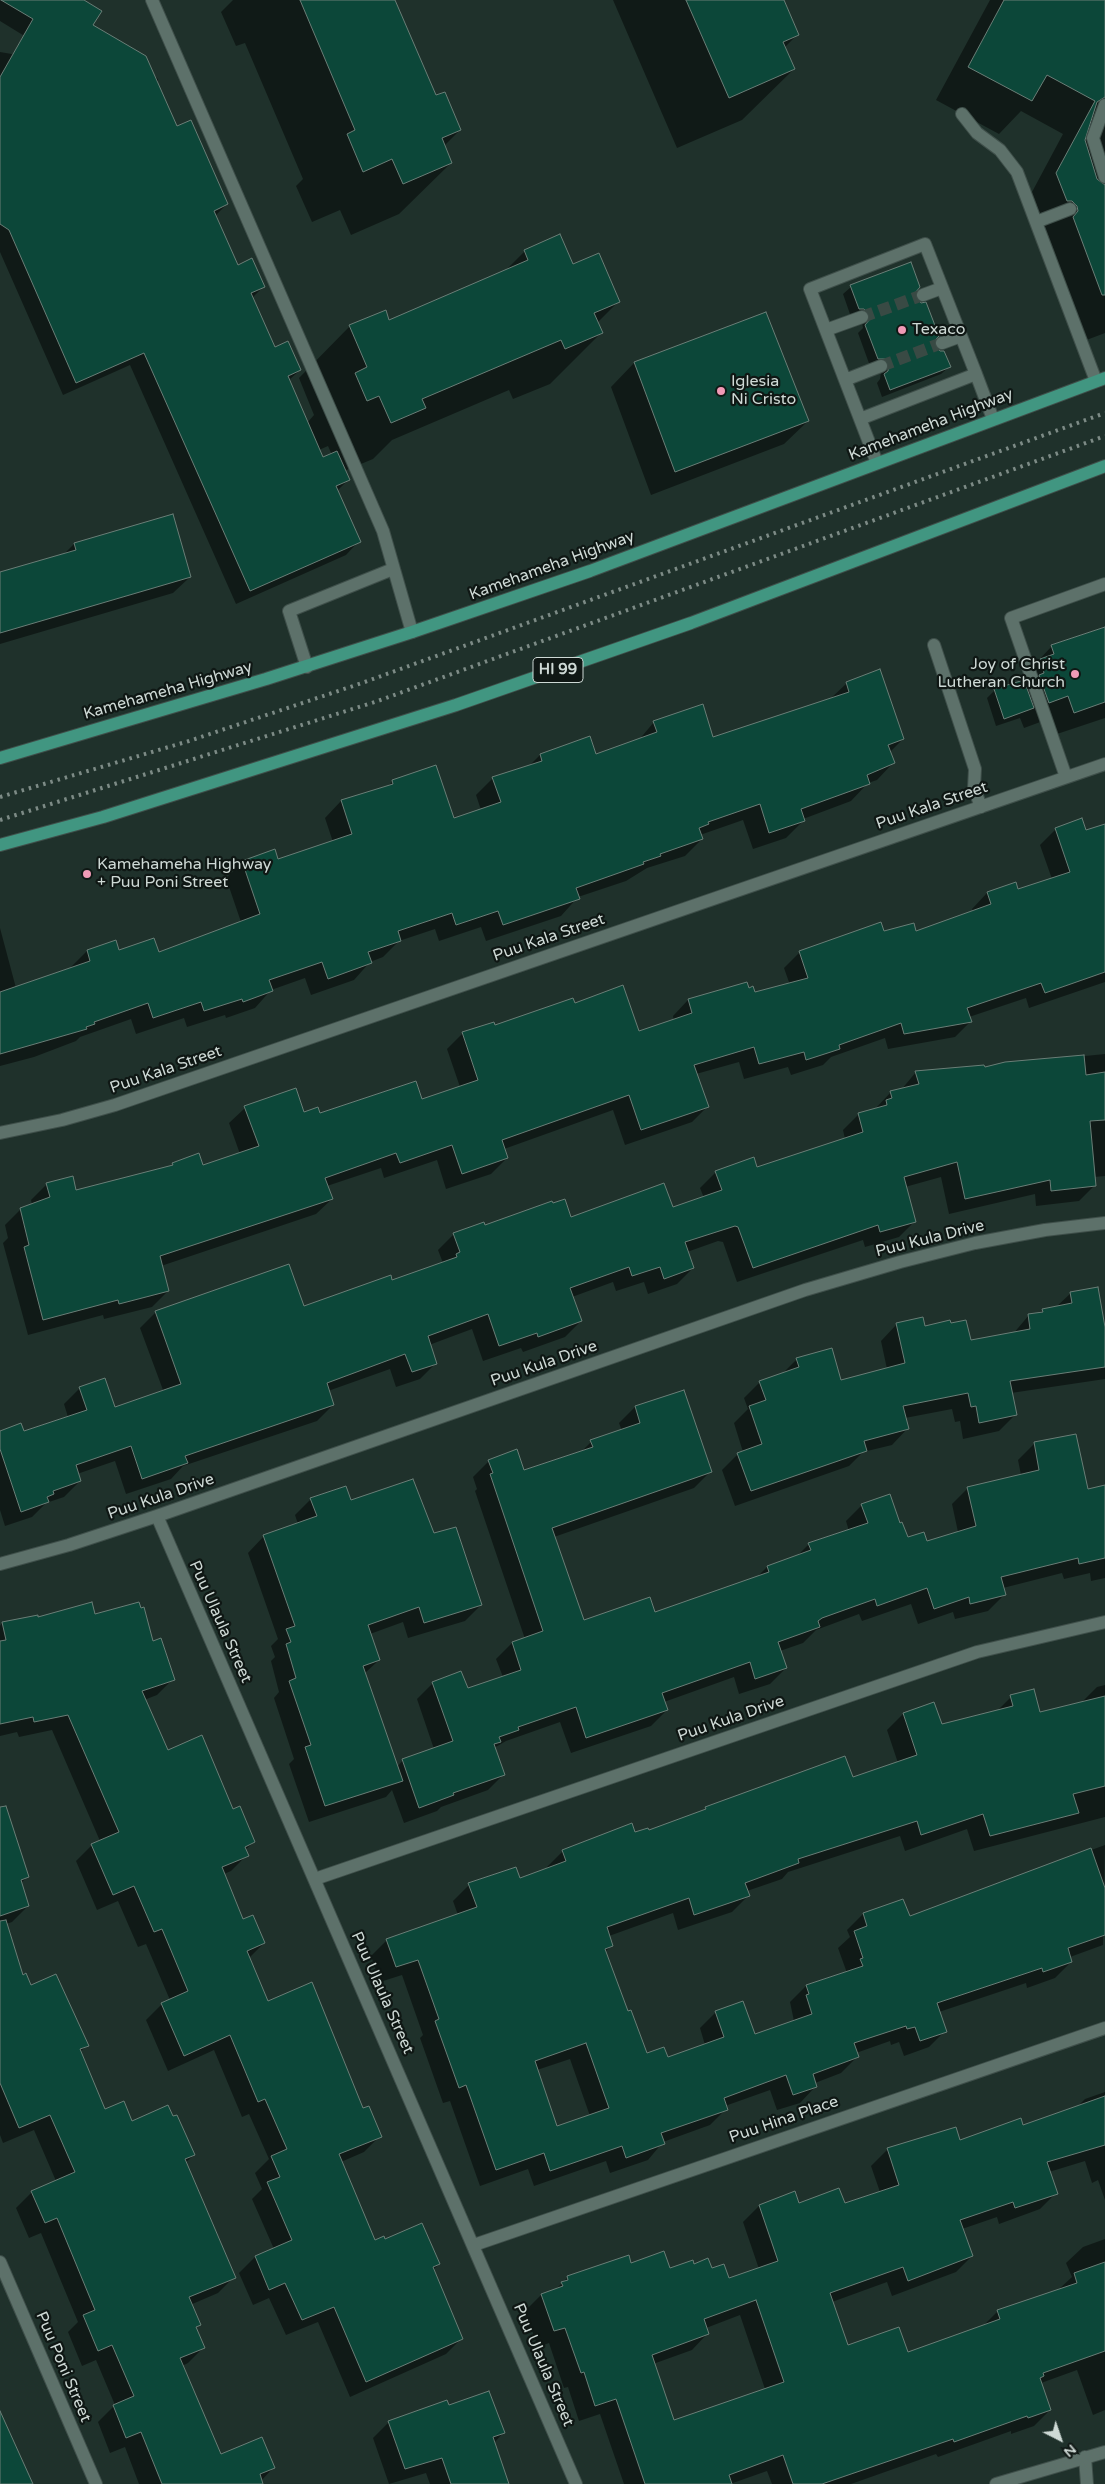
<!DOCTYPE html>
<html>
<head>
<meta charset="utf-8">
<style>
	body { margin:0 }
	#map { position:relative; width:1105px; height:2484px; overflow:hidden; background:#1f312b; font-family:"Varela Round",sans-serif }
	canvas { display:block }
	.north { position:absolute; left:1035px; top:2414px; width:50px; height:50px; -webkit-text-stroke:4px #0f1714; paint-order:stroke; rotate:139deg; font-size:14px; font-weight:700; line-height:20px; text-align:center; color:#ced9d5 }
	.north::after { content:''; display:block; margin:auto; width:18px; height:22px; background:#ced9d5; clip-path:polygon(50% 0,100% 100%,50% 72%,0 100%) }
</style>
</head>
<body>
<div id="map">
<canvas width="1105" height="2484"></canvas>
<div class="north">N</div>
</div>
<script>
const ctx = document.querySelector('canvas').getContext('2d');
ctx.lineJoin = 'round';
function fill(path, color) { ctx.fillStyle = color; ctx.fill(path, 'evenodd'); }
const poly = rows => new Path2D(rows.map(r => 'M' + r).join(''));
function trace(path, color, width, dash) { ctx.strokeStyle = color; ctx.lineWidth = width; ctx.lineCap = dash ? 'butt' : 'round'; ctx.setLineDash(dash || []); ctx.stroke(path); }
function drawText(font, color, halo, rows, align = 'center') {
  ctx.font = font + ' "Varela Round",sans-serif'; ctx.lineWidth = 4.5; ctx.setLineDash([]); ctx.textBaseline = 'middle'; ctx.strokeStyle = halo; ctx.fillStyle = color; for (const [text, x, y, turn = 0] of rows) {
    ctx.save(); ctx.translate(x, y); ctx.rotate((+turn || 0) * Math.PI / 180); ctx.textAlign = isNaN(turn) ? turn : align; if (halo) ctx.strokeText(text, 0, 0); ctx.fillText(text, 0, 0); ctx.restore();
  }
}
fill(poly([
	[0,0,82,0,92,25,158,79,158,86,176,128,227,204,215,216,238,266,263,287,252,298,274,349,300,370,288,381,307,423,314,415,299,378,350,326,389,321,504,272,525,251,572,265,618,302,597,323,602,332,550,384,513,399,509,390,392,440,373,459,344,471,348,480,337,491,359,541,346,555,236,604,130,365,63,395,0,252,0,52,70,64,0,21],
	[328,446,332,455,323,459,319,450],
	[233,0,394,0,436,97,460,130,444,146,451,163,399,214,351,235,340,210,312,222,296,186,303,179,245,43,236,46,221,12],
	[613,0,783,0,798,34,785,47,794,69,742,120,677,148],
	[990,0,1105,0,1105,333,1076,344,1024,207,1063,134,1021,111,999,134,936,100],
	[851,287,914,293,933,347,949,367,941,374,882,397,877,383,880,379,881,372,870,366,858,333,863,328,862,322,851,317,843,294],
	[634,363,808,421,784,444,651,495,611,387],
	[172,515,190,577,173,593,0,644,0,574,63,555,74,544],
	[1105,628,1105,718,1048,737,1043,721,1024,728,1020,718,996,726,987,698,995,690,1017,683,1052,646],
	[847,683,903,739,890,752,893,763,877,780,868,783,851,801,803,819,803,821,786,838,753,849,743,820,700,835,702,839,685,856,647,868,626,881,578,897,561,916,486,941,481,927,439,941,435,929,399,941,383,957,370,962,354,980,311,995,305,978,271,990,255,1008,226,1018,225,1015,187,1027,184,1018,136,1034,131,1019,80,1037,76,1041,34,1057,0,1066,0,928,16,988,70,968,87,951,115,941,118,951,158,954,241,922,226,878,243,862,278,861,333,842,325,818,341,801,387,787,393,781,453,820,481,810,476,795,493,778,529,766,540,755,595,756,638,741,654,722,712,739,829,700],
	[1105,825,1105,982,1029,1008,1026,998,969,1017,970,1022,955,1037,888,1049,885,1038,831,1057,823,1065,791,1075,788,1067,744,1079,739,1062,696,1074,707,1107,692,1122,625,1145,613,1110,504,1149,507,1158,491,1174,446,1189,437,1160,384,1178,381,1168,327,1186,332,1199,316,1214,161,1266,168,1291,152,1307,104,1319,103,1315,28,1335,3,1243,8,1238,5,1225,21,1209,32,1205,31,1200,47,1184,75,1192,169,1168,173,1164,202,1166,240,1154,229,1123,245,1108,319,1115,421,1100,460,1087,447,1049,463,1033,495,1027,574,1004,638,1033,674,1021,673,1016,688,1000,747,983,748,989,754,994,790,985,784,968,800,952,883,932,916,933,973,912,972,909,987,893,1018,891,1052,879,1040,845,1056,829,1086,831],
	[1105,1054,1105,1176,1094,1177,1095,1185,1079,1201,1036,1206,1035,1194,949,1214,941,1177,905,1187,915,1221,899,1237,865,1247,863,1240,737,1282,723,1242,718,1241,687,1252,693,1268,677,1284,648,1294,644,1282,616,1291,613,1282,572,1297,581,1321,565,1337,523,1352,521,1348,483,1361,472,1329,429,1345,436,1363,420,1379,396,1387,390,1369,328,1391,333,1405,317,1421,183,1466,171,1479,126,1494,115,1461,77,1474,80,1481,64,1497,46,1503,32,1517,5,1526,0,1510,0,1432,23,1432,68,1417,64,1404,80,1388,114,1409,163,1390,140,1328,156,1312,303,1307,392,1281,443,1263,438,1250,454,1234,484,1226,672,1208,704,1198,700,1188,716,1172,756,1168,845,1139,843,1130,859,1114,875,1109,891,1092,901,1090,916,1072,984,1068,1005,1064],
	[1071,1293,1105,1334,1105,1379,1011,1393,1015,1415,999,1431,963,1439,960,1421,955,1422,952,1409,905,1418,908,1428,892,1445,863,1452,849,1466,735,1506,722,1470,738,1454,743,1452,734,1423,748,1409,744,1398,760,1382,782,1374,797,1359,840,1382,887,1369,881,1341,897,1324,924,1327,970,1342,1013,1334,1029,1315,1056,1307],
	[635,1407,710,1472,694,1488,554,1537,583,1622,655,1614,756,1578,767,1567,797,1556,809,1544,849,1531,846,1521,862,1505,899,1524,907,1539,926,1542,958,1532,952,1504,968,1488,1021,1475,1018,1460,1034,1444,1087,1490,1105,1486,1105,1578,1091,1581,1090,1573,1064,1579,1062,1573,1003,1588,1004,1595,988,1611,955,1619,953,1612,918,1624,911,1604,862,1621,859,1614,816,1630,803,1643,780,1651,786,1668,770,1684,739,1694,734,1677,664,1702,667,1710,651,1726,571,1753,560,1722,506,1741,494,1748,504,1774,488,1790,441,1807,437,1811,404,1823,392,1790,386,1797,309,1822,289,1764,294,1759,274,1698,279,1692,271,1661,275,1657,271,1646,278,1639,248,1553,264,1536,298,1524,295,1515,311,1499,350,1502,433,1535,481,1605,465,1621,408,1638,403,1622,370,1634,379,1660,364,1674,397,1767,403,1760,434,1749,417,1699,433,1683,467,1690,503,1677,496,1659,512,1643,525,1639,475,1491,477,1489,473,1477,489,1461,523,1471,580,1453,591,1442,622,1431,619,1423],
	[94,1615,152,1642,173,1679,157,1695,144,1700,167,1751,233,1810,254,1842,245,1850,247,1855,231,1871,224,1874,242,1921,264,1943,249,1958,267,2002,362,2110,380,2136,364,2152,341,2162,375,2242,384,2240,439,2264,433,2270,462,2338,446,2354,350,2397,318,2322,286,2335,269,2298,253,2305,239,2273,255,2257,274,2249,252,2199,262,2189,255,2173,269,2159,249,2114,242,2117,214,2050,168,2071,146,2020,162,2004,170,2000,146,1944,138,1947,118,1901,97,1910,76,1861,92,1845,100,1841,52,1730,19,1737,17,1732,0,1736,0,1626,2,1623,37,1619],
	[1105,1685,1105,1817,974,1851,967,1829,905,1851,900,1836,788,1872,782,1879,747,1891,748,1896,732,1912,678,1930,673,1913,609,1936,612,1945,605,1952,627,2012,646,2055,667,2059,705,2045,700,2028,716,2012,754,2035,794,2021,790,2002,806,1986,847,1973,838,1948,850,1937,847,1930,863,1914,909,1917,1105,1845,1103,1945,1070,1957,1071,1962,1055,1978,1027,1988,1026,1983,939,2012,945,2031,929,2047,904,2056,899,2042,891,2045,890,2041,856,2053,857,2057,841,2073,815,2083,816,2086,800,2103,777,2110,770,2090,725,2106,726,2109,710,2125,663,2142,648,2160,610,2173,606,2161,534,2186,528,2169,480,2186,450,2101,443,2103,420,2038,423,2035,402,1975,380,1982,371,1956,387,1940,458,1915,453,1901,469,1885,519,1880,548,1869,547,1867,563,1851,649,1832,703,1811,706,1808,852,1779,898,1763,887,1730,903,1714,941,1726,996,1712,1011,1697,1039,1713,1081,1703,1097,1687],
	[570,2059,590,2116,557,2128,537,2070],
	[0,1859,27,1877,21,1883,28,1906,12,1922,6,1924,22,1977,87,2045,80,2052,104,2111,132,2122,194,2155,185,2163,234,2277,218,2293,190,2305,199,2325,195,2329,204,2347,188,2363,182,2366,220,2455,273,2468,261,2481,262,2484,139,2484,125,2447,110,2453,98,2422,115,2405,96,2360,82,2366,68,2332,78,2322,41,2233,29,2238,16,2208,32,2192,56,2181,34,2130,3,2143,0,2135],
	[1105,2092,1105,2200,1098,2180,1092,2183,1085,2161,1049,2172,1056,2193,1040,2209,999,2224,997,2217,962,2229,972,2256,956,2272,892,2296,887,2282,832,2302,847,2347,908,2354,982,2327,998,2311,1058,2290,1072,2277,1066,2263,1083,2247,1105,2239,1105,2410,1093,2415,1077,2370,1041,2383,1050,2410,1034,2426,1011,2434,1011,2431,938,2457,936,2454,851,2484,772,2484,767,2471,730,2484,624,2484,600,2414,579,2421,568,2387,564,2388,549,2343,538,2347,525,2311,541,2295,554,2291,568,2277,631,2265,669,2270,693,2265,711,2270,728,2280,759,2269,743,2222,759,2206,844,2204,880,2192,871,2166,887,2150,955,2129,959,2141,1023,2126,1076,2108,1085,2099],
	[740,2315,765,2389,673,2422,653,2364,692,2350,708,2333,706,2328],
	[448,2406,503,2433,494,2443,507,2484,430,2484,426,2473,389,2484,373,2438,389,2422]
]), '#0007');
const building = poly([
	[1,0,84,0,102,11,93,25,146,56,177,126,191,120,228,204,214,211,238,265,252,258,265,287,251,293,275,347,288,341,301,370,288,376,323,457,337,451,350,480,336,486,361,542,250,591,144,353,76,383,9,230,0,224,0,77,33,19,1,0],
	[300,0,395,0,436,95,445,92,461,130,442,138,452,163,403,184,392,159,363,172,347,134,355,130,300,0],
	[686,0,784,0,799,35,783,42,795,69,729,98,686,0],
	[1004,0,1105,0,1105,97,1097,102,1085,140,1097,179,1105,185,1105,295,1102,295,1073,217,1078,211,1077,206,1072,201,1067,201,1056,173,1095,101,1047,75,1032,101,968,67,1004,0],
	[560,234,573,264,599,253,620,302,594,313,603,333,565,349,561,340,422,399,426,408,391,423,379,396,367,401,355,373,367,367,349,325,386,310,389,320,528,260,524,250,560,234],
	[911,262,920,287,915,293,916,298,921,303,926,302,939,336,934,341,935,346,940,351,944,351,951,367,890,390,884,374,888,371,889,364,886,359,878,359,865,325,870,319,869,314,864,309,859,309,850,285,911,262],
	[766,312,809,421,675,472,634,362,766,312],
	[173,514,191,577,0,633,0,572,76,550,74,543,173,514],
	[1105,627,1105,702,1074,713,1068,696,1049,703,1039,675,1044,673,1040,659,1054,654,1051,645,1105,627],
	[880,669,904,739,888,745,895,763,867,775,870,784,801,809,805,821,769,833,760,804,708,822,709,824,699,828,703,839,660,854,661,856,643,862,644,864,576,888,580,899,503,925,498,911,456,925,452,913,398,931,401,941,368,952,372,963,328,979,322,962,269,980,273,991,243,1002,242,999,204,1011,201,1002,153,1018,148,1003,94,1022,95,1024,86,1027,87,1029,0,1054,0,992,90,961,87,950,116,940,119,950,154,938,159,952,260,914,242,861,275,849,278,859,352,834,341,800,393,784,392,780,436,765,454,818,501,802,492,777,542,761,540,754,590,736,596,754,657,732,653,721,703,704,713,737,849,692,846,682,880,669],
	[1024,680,1034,708,1004,719,994,689,1024,680],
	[1082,818,1086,830,1105,824,1105,972,1045,993,1041,983,967,1008,972,1022,904,1034,901,1023,839,1045,840,1049,806,1060,804,1052,759,1064,754,1047,694,1065,709,1107,641,1130,629,1095,502,1140,508,1158,462,1174,452,1145,400,1163,396,1153,325,1178,333,1199,160,1256,169,1291,119,1304,118,1300,43,1320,24,1247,29,1245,20,1208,50,1197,46,1183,73,1176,76,1190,173,1165,172,1163,199,1153,203,1165,259,1146,244,1106,296,1088,304,1112,318,1107,320,1113,416,1081,422,1099,478,1080,462,1032,494,1022,495,1025,573,998,575,1003,623,985,639,1031,692,1013,688,999,747,982,749,988,753,986,755,992,808,978,799,951,881,922,884,931,914,923,916,931,991,904,987,892,1016,882,1018,889,1070,872,1055,828,1082,818],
	[1084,1055,1086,1075,1105,1072,1105,1120,1090,1121,1096,1186,1051,1191,1050,1180,965,1199,957,1162,904,1177,916,1222,880,1232,878,1225,753,1268,738,1227,735,1226,685,1242,694,1268,664,1279,660,1267,632,1276,629,1267,570,1288,582,1321,538,1337,537,1333,499,1346,488,1314,428,1336,437,1364,412,1372,405,1354,327,1383,334,1405,185,1456,188,1463,142,1479,131,1446,76,1465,81,1481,53,1491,54,1494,47,1497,49,1502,21,1512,0,1449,0,1431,21,1423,24,1431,87,1410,79,1387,105,1378,115,1407,181,1384,155,1311,289,1264,304,1306,391,1275,392,1280,457,1257,456,1254,460,1252,453,1233,484,1222,485,1225,552,1201,553,1203,565,1199,571,1217,664,1183,673,1207,722,1190,715,1171,754,1157,757,1167,863,1132,858,1113,887,1105,886,1100,892,1098,890,1091,919,1084,915,1071,984,1065,985,1067,1005,1062,1084,1055],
	[1098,1287,1105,1327,1105,1367,1010,1381,1017,1415,979,1423,976,1406,971,1407,968,1393,903,1406,909,1429,864,1441,867,1451,751,1491,737,1453,762,1444,749,1406,766,1400,759,1381,799,1367,796,1358,832,1348,841,1380,905,1363,896,1323,923,1317,925,1326,950,1320,951,1323,966,1320,971,1340,1030,1329,1028,1314,1043,1312,1042,1309,1072,1303,1070,1292,1098,1287],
	[684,1390,712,1472,552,1528,584,1620,650,1597,655,1612,769,1572,767,1566,811,1550,808,1543,868,1523,861,1504,890,1494,900,1523,902,1522,908,1537,924,1532,927,1541,976,1526,967,1487,1039,1470,1034,1442,1076,1434,1088,1489,1105,1485,1105,1558,1079,1564,1078,1558,1001,1577,1006,1595,970,1604,969,1597,934,1609,927,1588,877,1606,875,1599,822,1618,818,1621,820,1627,778,1642,787,1668,755,1679,750,1662,662,1693,668,1710,586,1738,576,1707,518,1727,519,1730,499,1737,501,1742,494,1744,505,1775,453,1793,454,1795,419,1808,402,1759,453,1741,432,1682,461,1671,468,1688,521,1670,512,1642,543,1631,490,1474,493,1473,488,1460,517,1449,524,1470,593,1447,590,1440,640,1423,635,1406,684,1390],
	[413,1479,434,1533,456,1527,482,1605,424,1623,419,1607,368,1625,380,1660,363,1666,403,1781,325,1806,305,1747,311,1745,289,1681,296,1678,286,1644,291,1642,286,1629,295,1626,263,1535,317,1516,310,1498,346,1486,351,1500,413,1479],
	[92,1602,95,1614,139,1602,141,1608,144,1607,153,1641,161,1638,175,1680,142,1691,168,1750,202,1735,233,1809,240,1806,255,1842,245,1847,249,1856,222,1867,243,1919,253,1915,265,1943,247,1951,268,2001,312,1982,363,2108,369,2106,382,2137,339,2154,375,2240,384,2236,385,2239,422,2223,440,2264,433,2267,463,2339,366,2382,334,2307,302,2320,285,2283,269,2290,255,2256,292,2240,267,2182,280,2177,271,2156,287,2149,265,2099,258,2102,230,2035,184,2056,161,2003,188,1991,162,1929,154,1932,134,1886,113,1895,91,1844,119,1832,68,1715,34,1722,33,1717,0,1724,0,1641,6,1640,2,1622,38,1615,38,1617,92,1602],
	[1034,1689,1040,1712,1105,1696,1105,1786,1073,1794,1079,1813,990,1836,983,1814,921,1835,917,1821,798,1859,799,1863,745,1883,750,1896,694,1915,689,1898,607,1927,613,1946,605,1949,628,2011,631,2010,647,2053,664,2047,668,2057,724,2037,715,2011,743,2001,755,2034,812,2014,806,1995,809,1994,806,1985,863,1966,860,1959,863,1958,854,1931,867,1926,863,1913,903,1899,910,1916,1091,1848,1105,1888,1105,1935,1068,1948,1072,1962,1043,1972,1042,1968,937,2003,947,2032,920,2041,915,2027,907,2029,906,2026,854,2043,859,2057,813,2074,817,2087,793,2095,786,2075,724,2098,728,2110,661,2133,665,2144,626,2158,622,2146,550,2171,544,2153,496,2170,466,2085,459,2088,435,2021,439,2019,418,1960,396,1967,386,1939,477,1907,468,1883,516,1867,520,1878,566,1861,562,1850,632,1823,635,1832,648,1828,649,1830,706,1809,705,1807,845,1756,853,1777,917,1755,903,1713,934,1702,942,1724,1013,1706,1010,1695,1034,1689],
	[586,2043,609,2108,557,2126,535,2061,586,2043],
	[6,1806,29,1877,21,1880,29,1906,0,1916,0,1807,6,1806],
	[6,1920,23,1975,26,1973,31,1985,56,1974,89,2046,80,2049,105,2109,124,2101,132,2121,168,2105,173,2116,177,2115,195,2155,185,2159,236,2278,189,2297,201,2325,196,2327,205,2348,180,2358,221,2454,262,2437,275,2468,260,2474,263,2484,162,2484,141,2432,126,2438,113,2405,134,2396,112,2345,98,2351,83,2315,95,2310,57,2218,45,2223,31,2191,75,2172,50,2115,19,2128,0,2083,0,1921,6,1920],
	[1105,2096,1105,2145,1047,2162,1058,2194,1015,2208,1013,2202,960,2220,973,2256,908,2281,903,2267,830,2293,848,2345,899,2327,908,2352,1000,2319,997,2310,1077,2283,1074,2273,1105,2262,1105,2351,1043,2373,1044,2376,1040,2378,1051,2410,1028,2418,1027,2416,954,2442,953,2439,822,2484,793,2484,783,2455,729,2475,732,2484,645,2484,616,2399,595,2406,584,2372,581,2373,565,2328,554,2331,541,2294,563,2286,561,2282,568,2280,567,2276,629,2255,631,2263,664,2251,670,2268,693,2260,694,2264,708,2258,712,2268,724,2264,729,2278,778,2261,759,2205,795,2191,799,2203,839,2188,845,2203,899,2185,887,2148,956,2127,960,2140,1021,2118,1023,2125,1105,2096],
	[756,2300,784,2382,674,2420,652,2355,709,2334,704,2319,756,2300],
	[489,2391,505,2433,493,2437,509,2484,451,2484,442,2458,405,2469,388,2421,447,2400,449,2405,489,2391],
	[0,2411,33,2484,0,2484,0,2411]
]);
fill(building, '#0c4739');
trace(building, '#6a7e77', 1);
trace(poly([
	[862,317,923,295],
	[881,366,942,343]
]), '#394a44', 12, [12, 6]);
const minor = poly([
	[152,0,383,531,412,632],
	[1105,105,1093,138,1105,177],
	[962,114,977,133,1000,150,1017,172,1096,381],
	[1036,222,1070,209],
	[923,295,942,288],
	[826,330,862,317],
	[942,343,961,336],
	[976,374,993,419],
	[845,380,881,366],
	[860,419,976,374,925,244,810,289,877,463],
	[934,645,975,769,974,788,981,807],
	[307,667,289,611,393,569],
	[1066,777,1011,618,1105,584],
	[0,1133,62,1120,115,1105,1105,764],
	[157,1516,576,2484],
	[0,1564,69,1545,157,1516,805,1290,900,1262,975,1243,1045,1230,1105,1223],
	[315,1879,977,1652,1105,1622],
	[474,2245,1105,2028],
	[0,2262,96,2484],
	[1085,2457,1087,2484],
	[996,2484,1105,2452]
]);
const major = poly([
	[0,758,266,679,412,632,590,571,1105,378],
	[0,845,103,817,456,705,691,623,1105,466]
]);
trace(minor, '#3f4f4a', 14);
trace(major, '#3f4f4a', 14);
trace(minor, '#5d716a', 12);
trace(major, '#419681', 12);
trace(poly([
	[0,797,189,741,362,683,1105,413],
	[0,820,375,702,1105,436]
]), '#7d8b86', 4, [2.5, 5]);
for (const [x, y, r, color] of [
	[902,330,5,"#f09ab6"],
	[721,391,5,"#f09ab6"],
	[1075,674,5,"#f09ab6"],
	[87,874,5,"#f09ab6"]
]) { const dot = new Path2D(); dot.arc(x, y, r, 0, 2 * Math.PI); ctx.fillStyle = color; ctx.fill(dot); trace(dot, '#0f1714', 2); }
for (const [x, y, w] of [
	[558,670,50]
]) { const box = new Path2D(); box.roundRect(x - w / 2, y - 12.5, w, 25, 4); ctx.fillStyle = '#0f1714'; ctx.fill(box); trace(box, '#ced9d5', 1); }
drawText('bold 15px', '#ced9d5', null, [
	["HI 99",558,670]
]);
drawText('16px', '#ced9d5', '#0f1714', [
	["Texaco",912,330],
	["Iglesia",731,382],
	["Ni Cristo",731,400],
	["Joy of Christ",1065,665,"right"],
	["Lutheran Church",1065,683,"right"],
	["Kamehameha Highway",97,865],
	["+ Puu Poni Street",97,883]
], 'left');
drawText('16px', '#ced9d5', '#0f1714', [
	["Kamehameha Highway",931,425,-21],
	["Kamehameha Highway",552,566,-20],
	["Kamehameha Highway",168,691,-16],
	["Puu Kala Street",932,806,-19],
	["Puu Kala Street",549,938,-19],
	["Puu Kala Street",166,1070,-19],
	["Puu Kula Drive",930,1239,-14],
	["Puu Kula Drive",544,1364,-19],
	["Puu Kula Drive",161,1497,-19],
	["Puu Ulaula Street",220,1622,66],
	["Puu Kula Drive",731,1719,-19],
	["Puu Ulaula Street",382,1993,66],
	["Puu Hina Place",784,2120,-19],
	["Puu Ulaula Street",543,2365,67],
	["Puu Poni Street",63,2367,67]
]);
</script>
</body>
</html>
